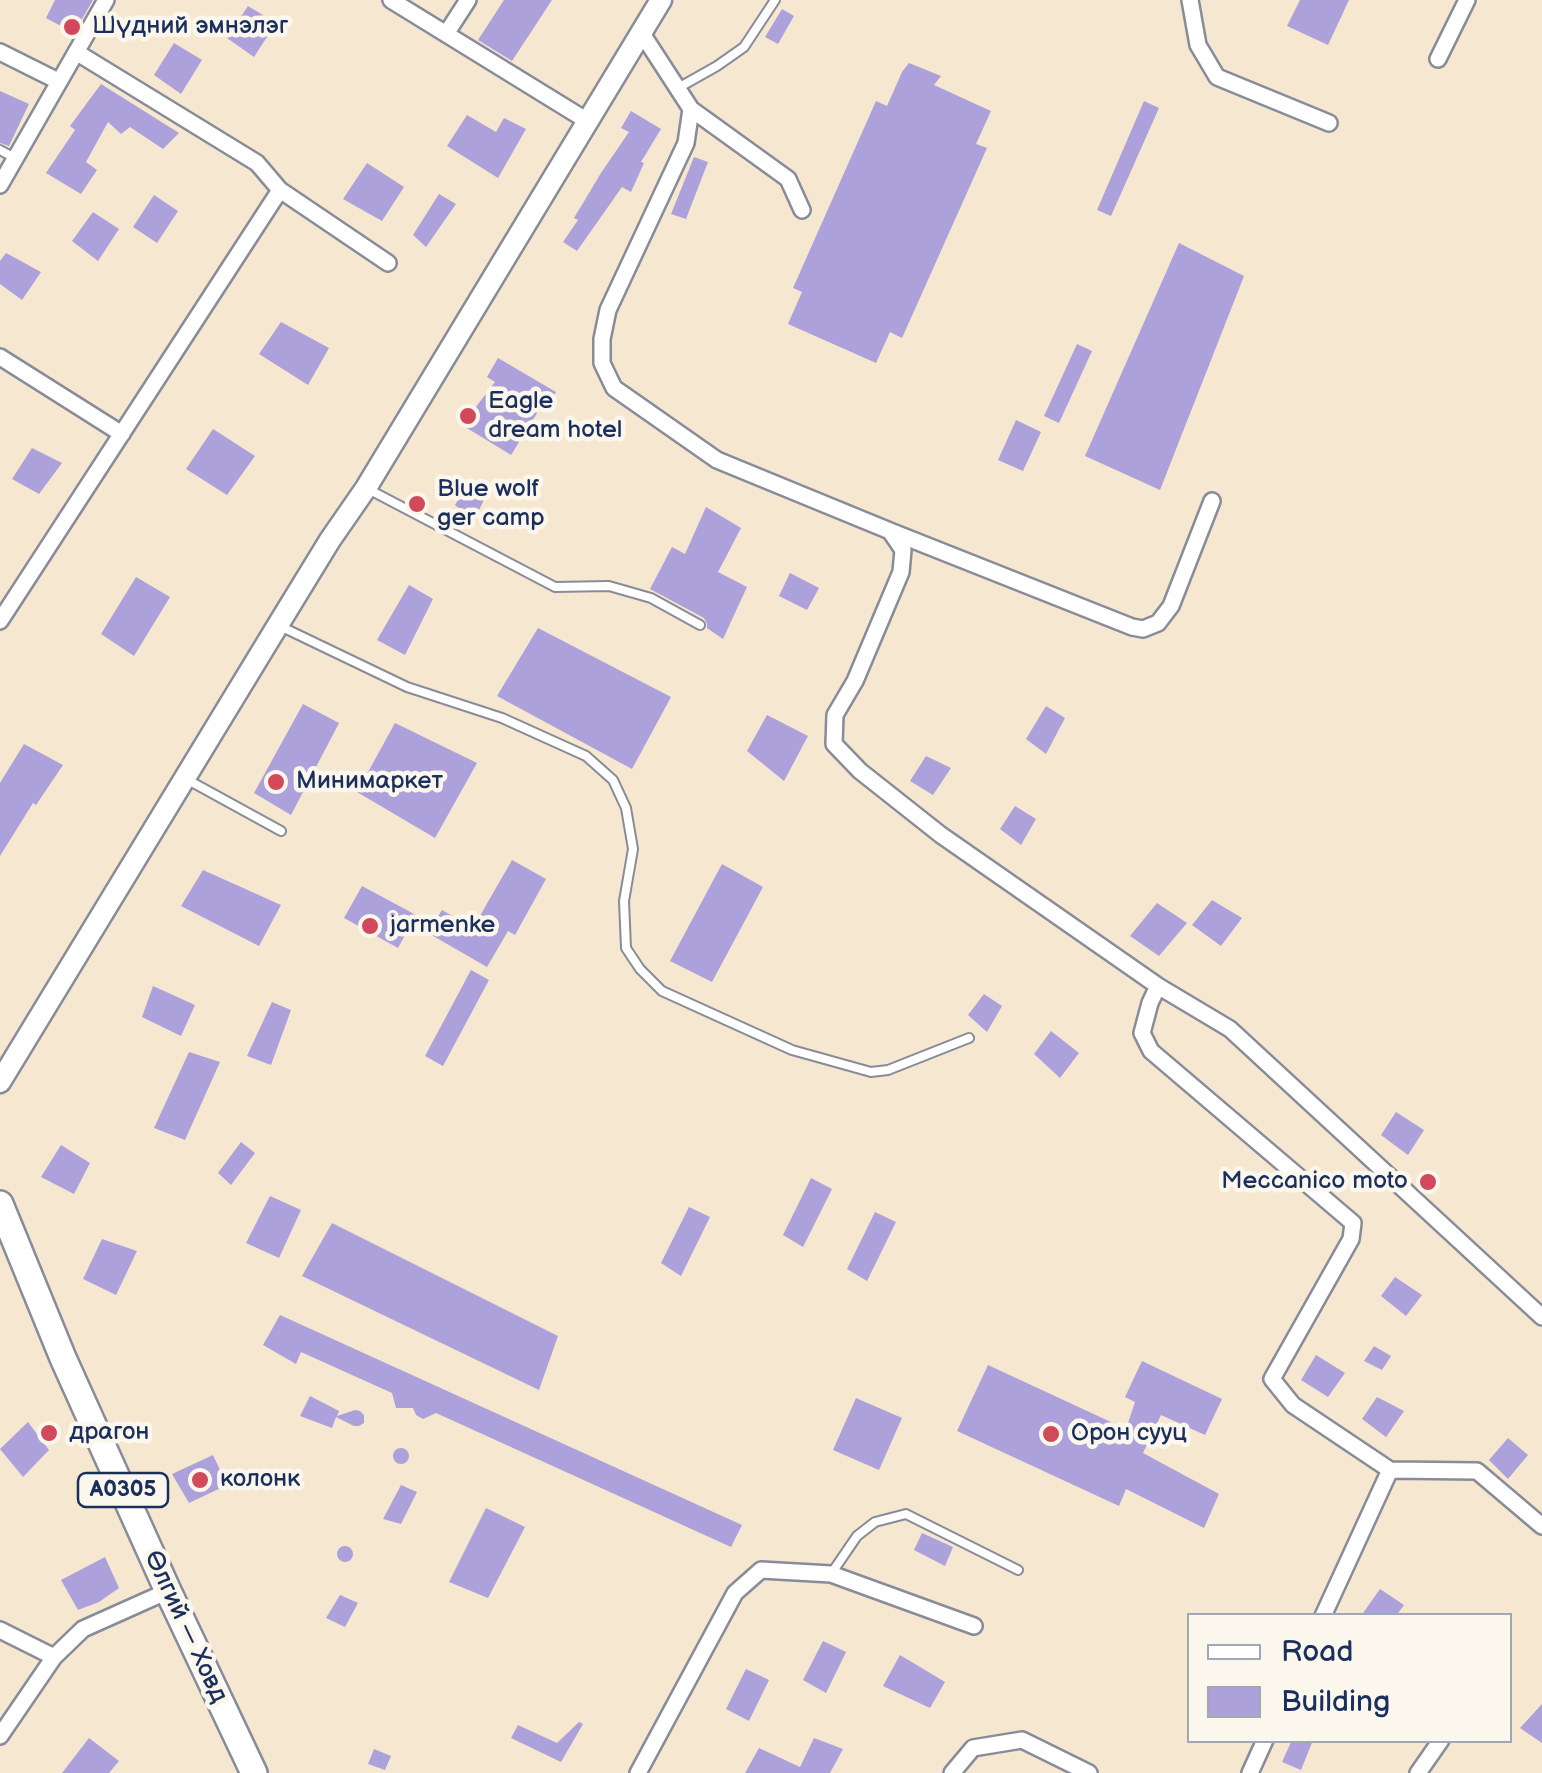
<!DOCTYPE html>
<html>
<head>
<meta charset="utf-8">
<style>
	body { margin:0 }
	#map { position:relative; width:1542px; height:1773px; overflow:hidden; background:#f6e7d1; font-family:"Balsamiq Sans",sans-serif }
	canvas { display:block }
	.legend { position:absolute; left:1187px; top:1613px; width:325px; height:130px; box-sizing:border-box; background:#fbf7ec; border:2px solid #a1a7b3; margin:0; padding:12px 18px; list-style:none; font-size:30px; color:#1b2f5e }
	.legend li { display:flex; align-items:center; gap:20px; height:50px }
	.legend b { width:50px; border:2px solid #a1a7b3 }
</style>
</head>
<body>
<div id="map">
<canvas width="1542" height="1773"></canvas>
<ul class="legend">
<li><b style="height:12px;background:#fff"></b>Road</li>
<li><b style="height:28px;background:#aca1da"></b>Building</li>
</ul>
</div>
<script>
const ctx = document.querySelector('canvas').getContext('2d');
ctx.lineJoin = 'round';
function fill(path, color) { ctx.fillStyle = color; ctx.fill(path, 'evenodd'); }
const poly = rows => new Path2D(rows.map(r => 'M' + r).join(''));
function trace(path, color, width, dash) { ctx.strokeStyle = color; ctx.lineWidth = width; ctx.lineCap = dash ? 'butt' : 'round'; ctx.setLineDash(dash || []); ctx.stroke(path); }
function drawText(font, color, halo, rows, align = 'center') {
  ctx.font = font + ' "Balsamiq Sans",sans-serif'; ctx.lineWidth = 9; ctx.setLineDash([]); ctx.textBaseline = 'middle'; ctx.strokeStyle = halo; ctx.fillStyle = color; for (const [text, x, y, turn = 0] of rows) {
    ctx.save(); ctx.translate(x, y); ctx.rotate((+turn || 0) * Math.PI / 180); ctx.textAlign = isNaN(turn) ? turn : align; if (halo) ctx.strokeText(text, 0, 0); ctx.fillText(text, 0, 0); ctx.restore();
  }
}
fill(poly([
	[55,0,93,0,74,33,46,18],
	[504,0,552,0,512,61,478,40],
	[1300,0,1349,0,1328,45,1287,26],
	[248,6,276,23,254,57,227,38],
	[782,9,794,16,778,44,765,37],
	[174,43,202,60,181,94,154,75],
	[909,63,941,76,934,85,991,111,976,144,987,148,902,338,890,332,876,363,788,324,802,292,793,288,876,101,887,106,902,72],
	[101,84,179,133,163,149,130,127,121,134,108,122,86,162,97,170,81,194,46,173,75,130,70,126],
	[0,91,29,104,9,146,0,143],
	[1144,101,1159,108,1111,216,1097,210],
	[631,111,661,129,641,162,644,163,631,192,622,187,577,251,563,242,578,220,574,218,601,173,629,132,621,128],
	[467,115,496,132,504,118,526,129,498,178,447,146],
	[694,157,708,162,686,219,671,214],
	[367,163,404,187,382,221,343,199],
	[439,194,456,204,426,247,413,235],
	[154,195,178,211,157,243,133,227],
	[93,212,119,229,98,261,72,241],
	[1179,243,1244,276,1160,490,1085,456],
	[6,253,41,272,22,300,0,284,0,261],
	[281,322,329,348,308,385,259,354],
	[1077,344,1092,351,1059,423,1044,416],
	[498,358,556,392,544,412,539,410,511,455,462,425,495,382,487,377],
	[1016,420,1041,432,1023,471,998,460],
	[213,429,255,456,227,495,186,469],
	[32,448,62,463,39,494,12,479],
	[469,481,488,492,474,520,455,505],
	[706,507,741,528,718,572,747,587,723,639,707,628,707,624,704,618,650,589,672,547,685,554],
	[790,573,819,588,807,610,779,596],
	[136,577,170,597,134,656,101,634],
	[409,585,433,599,405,655,377,640],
	[538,628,671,697,632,769,497,696],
	[303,704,339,723,291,815,254,793],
	[1046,706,1065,718,1046,754,1026,739],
	[767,715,808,736,784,781,747,751],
	[395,723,477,763,435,838,357,792],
	[24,744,63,765,36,805,33,803,0,856,0,783],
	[926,756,951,768,933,795,910,781],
	[1015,806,1036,819,1021,845,1000,829],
	[512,860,546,879,515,935,508,931,487,967,428,933,442,910,473,928],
	[722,864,763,887,712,982,670,961],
	[203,870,281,905,259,946,181,906],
	[362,886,416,915,398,948,344,918],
	[1212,900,1242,918,1221,946,1192,925],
	[1157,903,1187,923,1159,956,1130,936],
	[471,970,489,980,443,1066,425,1056],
	[153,986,195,1005,181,1036,142,1017],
	[984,994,1002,1006,987,1032,968,1015],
	[272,1002,291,1010,271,1065,247,1056],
	[1051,1031,1079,1053,1060,1078,1034,1054],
	[189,1052,220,1062,185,1140,154,1128],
	[1396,1112,1424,1130,1408,1155,1381,1135],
	[241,1142,255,1153,231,1185,218,1173],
	[61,1145,90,1163,74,1194,41,1177],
	[811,1178,832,1189,803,1247,783,1235],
	[270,1196,301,1210,279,1258,246,1243],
	[689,1207,710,1217,681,1276,661,1263],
	[875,1212,896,1222,867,1281,847,1269],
	[332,1223,558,1336,539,1390,302,1276],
	[102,1239,137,1251,116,1295,83,1279],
	[1395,1277,1422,1295,1406,1316,1381,1296],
	[280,1315,742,1525,731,1547,436,1413,423,1419,416,1415,413,1408,396,1408,392,1393,301,1352,296,1364,263,1345],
	[1374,1346,1391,1356,1382,1370,1364,1361],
	[1316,1355,1345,1373,1328,1397,1301,1380],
	[1142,1361,1222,1399,1205,1435,1161,1415,1143,1453,1219,1494,1204,1528,1126,1489,1119,1506,957,1431,988,1365,1126,1429,1135,1402,1125,1397],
	[310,1396,339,1411,337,1416,355,1410,360,1411,364,1415,364,1423,359,1426,354,1426,336,1417,332,1428,300,1416],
	[1377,1397,1404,1411,1386,1437,1362,1419],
	[856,1398,902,1418,879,1470,833,1450],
	[28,1422,49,1450,23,1477,0,1449],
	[1508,1438,1528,1455,1508,1479,1489,1460],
	'393 1456a8 8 0 1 1 16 0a8 8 0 1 1-16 0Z',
	[213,1455,227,1485,189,1503,172,1474],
	[401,1485,417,1492,401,1524,383,1519],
	[486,1508,525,1527,488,1598,449,1582],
	[922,1533,953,1547,945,1566,914,1550],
	'337 1554a8 8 0 1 1 16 0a8 8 0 1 1-16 0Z',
	[105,1557,119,1588,99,1602,78,1610,61,1580],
	[1380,1589,1404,1605,1396,1616,1361,1616],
	[340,1595,358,1603,345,1627,326,1618],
	[823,1641,846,1652,826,1693,803,1680],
	[900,1655,945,1682,930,1708,883,1686],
	[746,1669,769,1680,749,1721,726,1709],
	[1542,1704,1542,1743,1520,1728],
	[579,1722,583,1724,561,1762,511,1738,518,1725,557,1743],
	[89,1738,119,1761,109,1773,62,1773],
	[814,1738,843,1749,830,1773,745,1773,759,1748,800,1767],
	[1292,1740,1313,1740,1301,1770,1282,1762],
	[374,1749,391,1756,385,1770,368,1764]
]), '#aca1da');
const service = poly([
	[678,88,717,66,744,47,775,0],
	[0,150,15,158],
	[366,488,555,587,609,586,651,598,700,625],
	[282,627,407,687,502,718,586,756,613,780,626,808,633,849,624,901,626,948,640,969,662,991,792,1050,871,1072,888,1070,969,1038],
	[188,780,281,831],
	[831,1574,857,1536,875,1522,906,1514,1018,1570]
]);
const minor = poly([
	[391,0,589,122],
	[1190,0,1198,45,1217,77,1329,123],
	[641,32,691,109,686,143,608,310,602,339,602,363,614,388,717,460,890,531,903,550,901,572,855,681,835,715,834,744,860,771,941,835,1158,986,1230,1029,1542,1317],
	[446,34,468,0],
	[0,52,58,81],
	[76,52,257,163,280,190],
	[1438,59,1467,0],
	[691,109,788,179,802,210],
	[0,185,106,0],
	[0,357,122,434],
	[890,531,1132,627,1143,629,1158,623,1171,606,1212,501],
	[0,621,280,190,388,263],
	[1158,986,1150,1003,1142,1033,1151,1051,1353,1223,1351,1239,1272,1379,1293,1405,1390,1470,1477,1471,1542,1526],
	[1323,1616,1390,1470],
	[0,1630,54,1657,83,1629,168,1591],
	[0,1736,54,1657],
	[638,1773,735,1593,761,1570,831,1574,974,1626],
	[952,1773,973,1748,1022,1740,1089,1773],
	[1250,1773,1265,1740],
	[1418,1773,1441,1740]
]);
const secondary = poly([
	[0,1082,278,625,330,540,366,488,661,0]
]);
const trunk = poly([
	[0,1204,63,1358,168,1591,254,1773]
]);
trace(service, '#888b98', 12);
trace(minor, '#888b98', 20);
trace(secondary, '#888b98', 25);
trace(trunk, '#888b98', 30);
trace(service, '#fff', 8);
trace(minor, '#fff', 15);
trace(secondary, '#fff', 20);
trace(trunk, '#fff', 25);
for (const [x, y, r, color] of [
	[72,27,10,"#d1495b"],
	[468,416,10,"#d1495b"],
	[417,504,10,"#d1495b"],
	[276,782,10,"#d1495b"],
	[370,926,10,"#d1495b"],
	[1428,1182,10,"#d1495b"],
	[49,1433,10,"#d1495b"],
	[1051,1434,10,"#d1495b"],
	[200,1480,10,"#d1495b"]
]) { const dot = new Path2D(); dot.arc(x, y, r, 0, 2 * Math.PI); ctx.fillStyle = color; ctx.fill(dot); trace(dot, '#fbf7ec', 4); }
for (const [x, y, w] of [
	[123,1490,90]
]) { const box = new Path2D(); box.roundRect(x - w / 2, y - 17, w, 34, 8); ctx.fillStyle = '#fbf7ec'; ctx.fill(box); trace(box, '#1b2f5e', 2.5); }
drawText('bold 22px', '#1b2f5e', null, [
	["A0305",123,1490]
]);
drawText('25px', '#1b2f5e', '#fbf7ec', [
	["Шүдний эмнэлэг",92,27],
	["Eagle",488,402],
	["dream hotel",488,431],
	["Blue wolf",437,490],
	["ger camp",437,519],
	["Минимаркет",296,782],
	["jarmenke",390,926],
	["Meccanico moto",1408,1182,"right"],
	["драгон",69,1433],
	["Орон сууц",1071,1434],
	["колонк",220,1480]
], 'left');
drawText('25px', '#1b2f5e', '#fbf7ec', [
	["Өлгий — Ховд",185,1627,65]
]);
</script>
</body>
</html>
